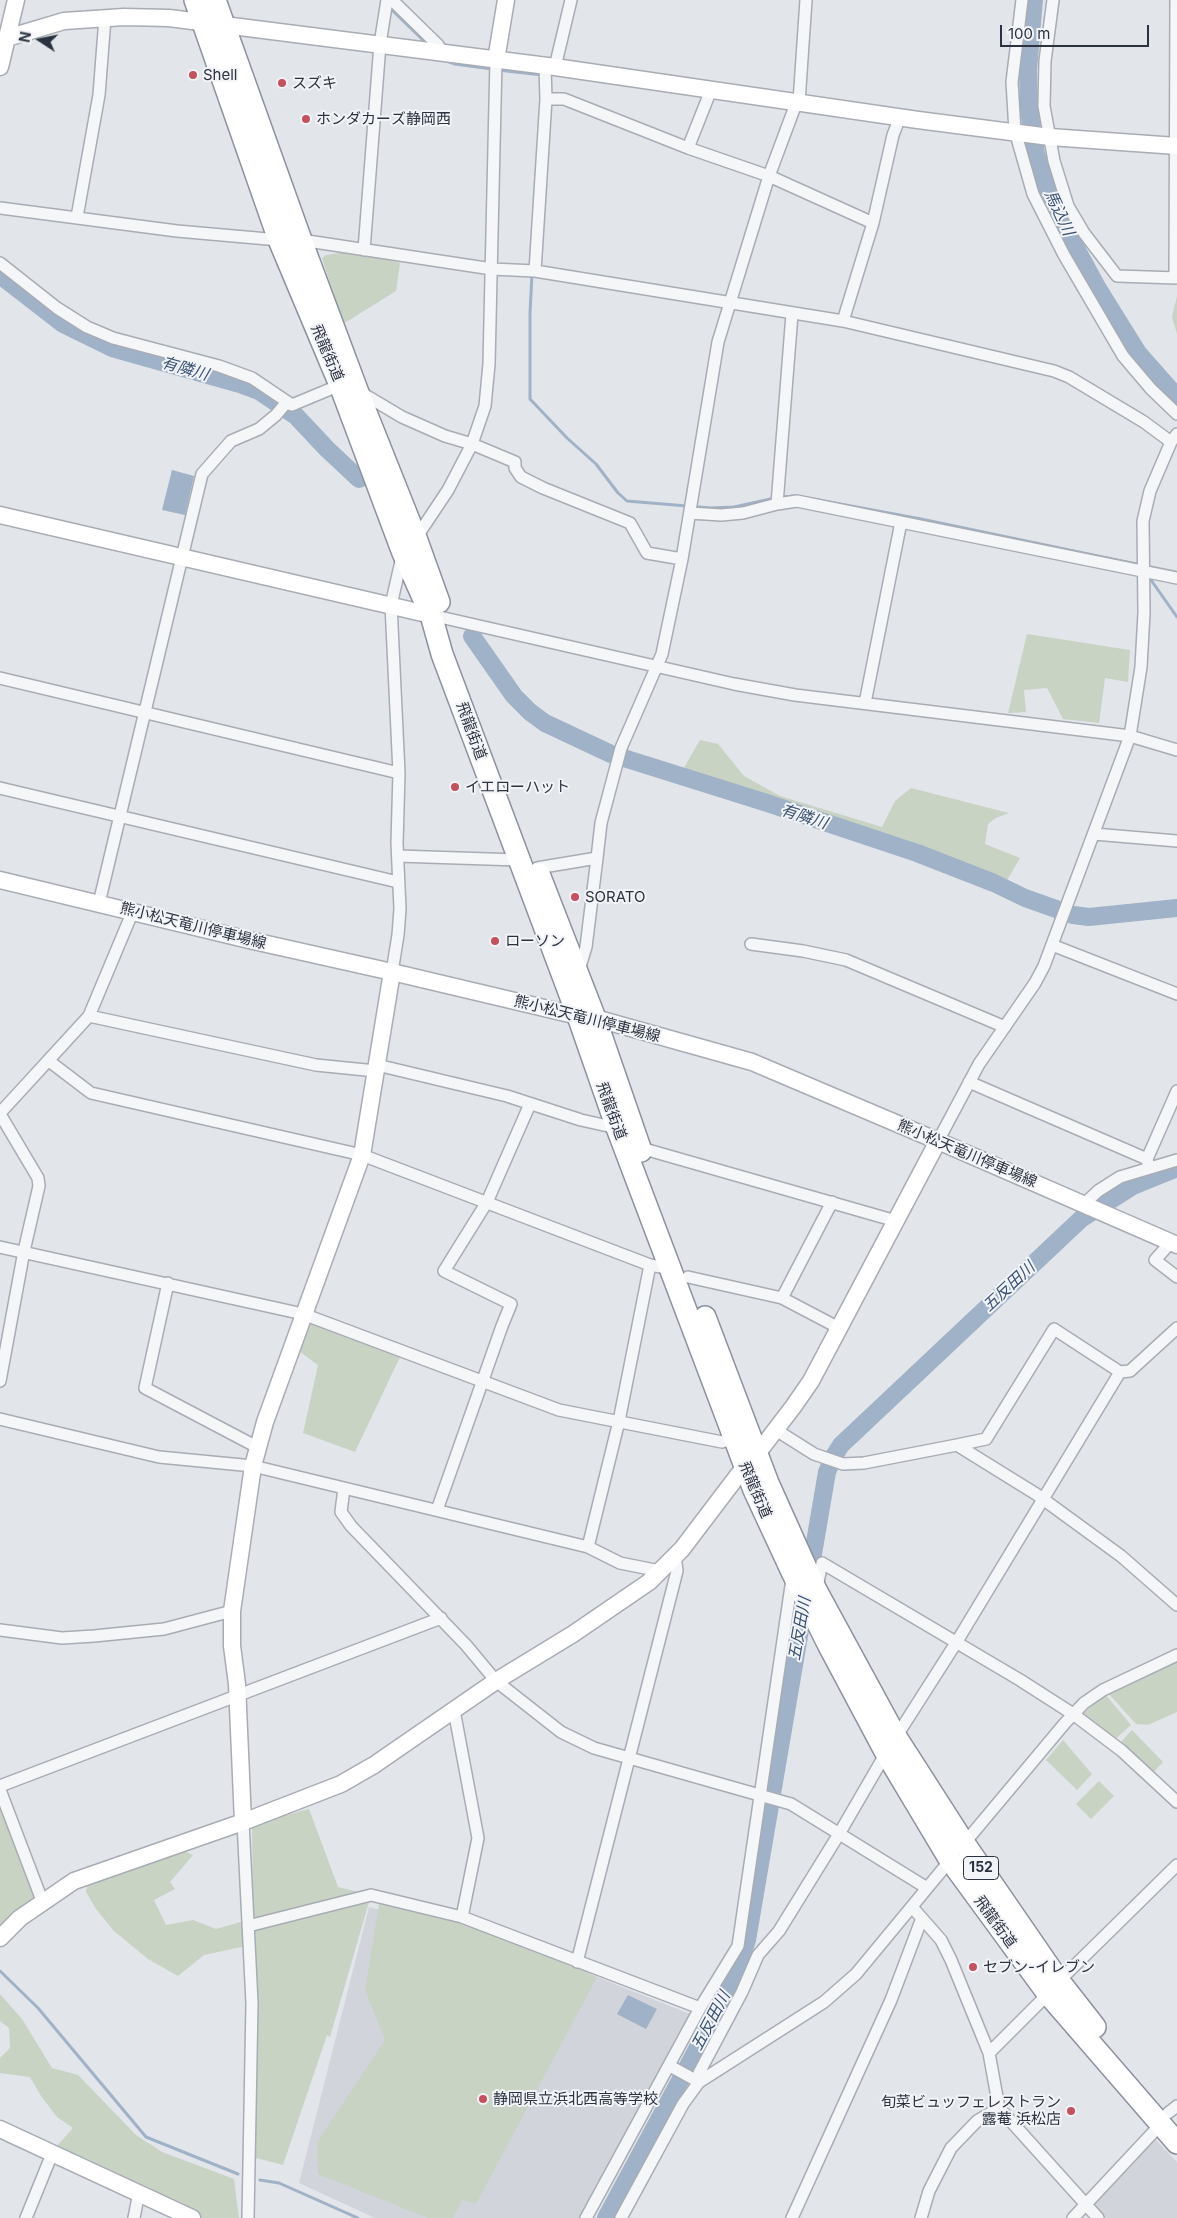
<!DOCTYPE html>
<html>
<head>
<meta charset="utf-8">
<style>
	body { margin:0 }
	#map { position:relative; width:1177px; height:2218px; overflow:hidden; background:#e2e5ea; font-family:Inter,sans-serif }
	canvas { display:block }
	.north { position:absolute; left:15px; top:15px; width:50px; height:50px; -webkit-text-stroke:4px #f2f4f7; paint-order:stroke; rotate:281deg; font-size:14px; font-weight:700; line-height:20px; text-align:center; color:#2c3340 }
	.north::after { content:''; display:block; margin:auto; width:18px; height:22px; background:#2c3340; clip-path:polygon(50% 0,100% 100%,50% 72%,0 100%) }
	.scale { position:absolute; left:1000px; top:25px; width:149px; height:22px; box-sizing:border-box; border:2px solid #2c3340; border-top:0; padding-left:6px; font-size:15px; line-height:18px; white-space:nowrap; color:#2c3340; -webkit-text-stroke:4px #f2f4f7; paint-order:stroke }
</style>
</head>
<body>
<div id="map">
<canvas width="1177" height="2218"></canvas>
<div class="north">N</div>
<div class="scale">100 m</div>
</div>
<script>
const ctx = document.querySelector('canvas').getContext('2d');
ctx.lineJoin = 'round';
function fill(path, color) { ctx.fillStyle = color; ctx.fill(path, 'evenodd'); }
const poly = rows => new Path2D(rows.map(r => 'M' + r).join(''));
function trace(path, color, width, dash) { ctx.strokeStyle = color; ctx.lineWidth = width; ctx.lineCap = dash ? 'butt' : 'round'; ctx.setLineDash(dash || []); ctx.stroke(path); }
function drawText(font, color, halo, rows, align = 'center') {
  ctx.font = font + ' Inter,"Noto Sans JP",sans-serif'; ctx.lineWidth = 4; ctx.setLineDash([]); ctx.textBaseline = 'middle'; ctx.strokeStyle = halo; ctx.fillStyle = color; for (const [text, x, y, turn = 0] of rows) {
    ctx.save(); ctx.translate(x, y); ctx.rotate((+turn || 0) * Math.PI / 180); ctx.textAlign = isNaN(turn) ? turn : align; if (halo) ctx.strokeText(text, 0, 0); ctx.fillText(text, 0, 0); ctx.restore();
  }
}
fill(poly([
	[369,1907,509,1942,690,2014,582,2218,375,2218,299,2183],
	[1155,2139,1177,2162,1177,2218,1102,2218,1090,2207]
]), '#d1d4db');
fill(poly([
	[352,251,400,263,396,291,343,324,322,258,326,255],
	[1177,296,1177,334,1172,317],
	[1027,634,1130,650,1128,682,1105,678,1099,723,1063,719,1047,688,1024,690,1026,712,1008,713],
	[700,740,718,744,744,776,780,796,882,827,895,801,911,788,1009,813,996,818,988,824,985,844,1020,858,1006,882,820,816,682,771],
	[310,1322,400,1357,355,1452,303,1433,318,1365,300,1352],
	[1177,1661,1177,1712,1148,1725,1136,1724,1109,1694],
	[1105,1694,1131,1725,1112,1742,1082,1715],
	[1132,1730,1163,1762,1152,1774,1119,1744],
	[1063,1740,1092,1774,1077,1790,1046,1760],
	[1099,1781,1114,1796,1091,1819,1076,1804],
	[0,1789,40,1897,0,1932],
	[309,1809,338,1887,371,1895,330,2037,327,2035,283,2165,256,2158,252,1828,273,1816,283,1816],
	[180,1849,193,1855,170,1882,175,1889,154,1900,166,1925,193,1920,216,1929,244,1921,246,1946,204,1955,178,1976,148,1959,114,1931,96,1909,86,1892,90,1876],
	[379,1904,514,1936,597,1977,476,2204,462,2200,453,2218,428,2218,318,2174,317,2142,385,2040,365,1990],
	[0,1994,22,2019,52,2068,78,2075,136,2135,162,2152,234,2179,239,2218,201,2218,57,2146,73,2128,57,2117,41,2096,30,2077,0,2073,0,2058,10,2048,9,2028,0,2021]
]), '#c8d3c4');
fill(poly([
	[172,470,194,476,185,515,162,510],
	[628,1995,657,2009,646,2029,617,2014]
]), '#a0b2c7');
trace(poly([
	[392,10,427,44],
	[444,60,455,64,492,69],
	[498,70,542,75],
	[532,274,530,313,530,399,567,438,596,464,618,493,627,501,711,508,734,507,775,498],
	[781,497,795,496],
	[808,498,921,519,1136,564],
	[1151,580,1177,617],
	[0,1971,38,2008,146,2137,238,2174],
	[260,2180,279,2183,358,2218]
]), '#a0b2c7', 3);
trace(poly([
	[1034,0,1028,70,1029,110,1036,154,1051,202,1097,287,1138,353,1177,397],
	[0,275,63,324,112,348,240,384,259,391,296,416,327,449,359,479],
	[472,636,514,696,530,712,545,723,611,754,767,803,917,853,994,883,1025,898,1073,915,1089,917,1177,908],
	[606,2218,696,2051,736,1974,747,1940,827,1472,834,1456,841,1445,1081,1219,1133,1186,1177,1168]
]), '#a0b2c7', 18);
const street = poly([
	[392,0,438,45,442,52],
	[1022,0,1012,82,1015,131,1033,194,1064,255,1123,356,1151,389,1177,414],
	[1053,0,1045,61,1044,106,1054,161,1068,206,1084,233,1117,276,1177,278],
	[555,67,571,0],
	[546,99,564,99,688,148,769,176,873,223],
	[688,148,711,90],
	[0,208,177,231,279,240],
	[77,217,99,95,105,18],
	[301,240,492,269,535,271,843,321,1054,371,1069,377,1144,422,1171,442],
	[364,250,380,44,387,0],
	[0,263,57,308,87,327,113,338,219,366,252,378,292,405],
	[535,271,546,99,545,67],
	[1175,278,1176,0],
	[843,321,873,223,893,135,900,117],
	[360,392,402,417,445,436,472,444,515,462,515,468,521,477,543,488,630,523,647,553,682,559],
	[777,504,792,314],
	[690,513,721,515,743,513,777,504,797,501,1177,578],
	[416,538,448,490,472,444,485,406,489,364,496,60],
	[431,615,734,684,795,695,1130,736,1177,750],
	[0,678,399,773],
	[865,703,901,522],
	[0,788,398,882],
	[1094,834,1177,841],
	[398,856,518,860],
	[537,868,597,858,601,823,621,748,662,654,682,559,718,342,769,176,794,109,799,102,806,0],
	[99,903,202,474,231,441,259,429,276,415,286,403,292,405,340,385],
	[751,944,803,951,846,960,1005,1027],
	[1052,945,1177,994],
	[579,970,586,947,597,858],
	[392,972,398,935,400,909,397,843,399,773,391,605,402,557],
	[89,1016,316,1065,376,1071],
	[49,1061,91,1093,362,1155,650,1265,672,1269],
	[377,1065,507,1096,581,1120,617,1128],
	[969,1082,1147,1159,1149,1168],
	[0,1113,89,1016,133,911],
	[0,1114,38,1178,39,1186,24,1251,0,1381],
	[938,1141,979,1064,1035,983,1044,966,1130,736,1141,667,1144,613,1143,521,1150,491,1171,442,1177,434],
	[641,1148,896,1221],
	[1147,1159,1177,1091],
	[1083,1205,1098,1191,1120,1177,1177,1160],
	[1171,1242,1155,1260,1177,1277],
	[0,1247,303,1314,559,1410,722,1442,734,1439],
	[688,1277,782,1298,839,1328],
	[168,1283,145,1388,257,1447],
	[782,1298,832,1202],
	[0,1419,159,1457,253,1466,588,1547,620,1563,660,1571],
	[776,1430,814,1454,843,1464,864,1463,957,1445,1036,1494,1121,1556,1177,1605],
	[957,1445,986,1439,1054,1329,1120,1372],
	[344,1488,341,1512,351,1526,466,1645,496,1681,561,1732,594,1748,791,1804,927,1888],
	[437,1510,502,1326,511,1304,444,1271,487,1202,530,1104],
	[588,1547,619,1421,650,1265],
	[817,1587,822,1563,1020,1680,1073,1714,1122,1751,1177,1802],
	[0,1630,62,1638,94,1636,164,1629,232,1611],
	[454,1710,478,1838,462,1917],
	[896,1737,956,1643,1120,1372,1130,1371,1177,1328],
	[0,1786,441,1618],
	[0,1790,43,1903],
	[243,1822,252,2003,248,2218],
	[962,1846,1065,1723,1084,1703,1103,1690,1177,1655],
	[912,1907,941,1940,951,1960,989,2053,999,2108,1098,2218],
	[248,1926,371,1895,462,1917,700,2008],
	[577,1962,677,1571,675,1556],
	[1059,1981,1177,1865],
	[989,2053,1048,1994],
	[670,2066,699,2082],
	[699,2082,699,2073,742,1992,758,1955,779,1931,839,1834,886,1753],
	[1168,2113,1177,2106],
	[26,2218,52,2154],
	[134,2218,139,2192],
	[586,2218,700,2008,738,1946,792,1579],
	[621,2218,683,2104,699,2082,824,2002,856,1974,952,1858],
	[792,2218,891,2000,922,1918],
	[921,2218,929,2191,951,2148,977,2121,999,2108],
	[1073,2218,1160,2125]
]);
const secondary = poly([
	[0,40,64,21,124,17,169,18,555,67,918,120,1050,137,1177,146],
	[496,60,506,0],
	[0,67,16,0],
	[0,515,431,615],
	[0,880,249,940,392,972,578,1016,595,1018,752,1062,938,1141,1177,1245],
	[243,1822,237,1684,232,1646,232,1611,253,1466,265,1422,362,1155,392,972],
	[0,1938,20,1918,74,1881,243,1822,341,1784,374,1765,496,1681,573,1634,649,1582,682,1549,745,1466,757,1454,793,1407,811,1381,938,1141],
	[0,2129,192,2218]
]);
const highway = poly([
	[195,0,279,240,340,385,403,553,431,615,442,654,578,1016,617,1128,754,1490,793,1574,828,1644,886,1753,950,1860,1048,1994,1177,2143],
	[215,0,301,240,357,390,416,538,439,602],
	[539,874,595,1018,641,1151],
	[705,1317,768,1483,816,1590,896,1737,964,1843,1059,1981,1095,2027]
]);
trace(street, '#a8acb4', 14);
trace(secondary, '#a8acb4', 19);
trace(highway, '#8b929f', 24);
trace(street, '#f5f6f8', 11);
trace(secondary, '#fff', 16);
trace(highway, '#fff', 21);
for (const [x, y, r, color] of [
	[193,75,5,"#c55160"],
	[282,83,5,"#c55160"],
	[306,119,5,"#c55160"],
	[455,787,5,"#c55160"],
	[575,897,5,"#c55160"],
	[495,941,5,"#c55160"],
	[973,1967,5,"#c55160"],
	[483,2099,5,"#c55160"],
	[1071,2111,5,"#c55160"]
]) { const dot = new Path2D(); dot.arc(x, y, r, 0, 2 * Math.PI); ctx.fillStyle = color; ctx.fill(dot); trace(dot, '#f2f4f7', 2); }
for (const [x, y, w] of [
	[981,1868,35]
]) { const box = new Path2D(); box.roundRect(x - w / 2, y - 11.5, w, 23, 4); ctx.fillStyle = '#f2f4f7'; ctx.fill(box); trace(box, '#2c3340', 1); }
drawText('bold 14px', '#2c3340', null, [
	["152",981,1868]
]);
drawText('15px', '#2c3340', '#f2f4f7', [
	["Shell",203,75],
	["スズキ",292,83],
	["ホンダカーズ静岡西",316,119],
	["イエローハット",465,787],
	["SORATO",585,897],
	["ローソン",505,941],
	["セブン-イレブン",983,1967],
	["静岡県立浜北西高等学校",493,2099],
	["旬菜ビュッフェレストラン",1061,2102,"right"],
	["露菴 浜松店",1061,2119,"right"]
], 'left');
drawText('15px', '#2c3340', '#f2f4f7', [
	["飛龍街道",327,353,67],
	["飛龍街道",471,731,70],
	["熊小松天竜川停車場線",193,926,14],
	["熊小松天竜川停車場線",587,1019,14],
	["飛龍街道",611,1111,70],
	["熊小松天竜川停車場線",967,1154,23],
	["飛龍街道",755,1490,67],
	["飛龍街道",995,1922,54]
]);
drawText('italic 16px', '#385172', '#f2f4f7', [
	["馬込川",1059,213,65],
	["有隣川",185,369,16],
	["有隣川",804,817,18],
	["五反田川",1009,1287,-43],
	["五反田川",800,1629,-80],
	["五反田川",711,2021,-62]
]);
</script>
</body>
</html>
